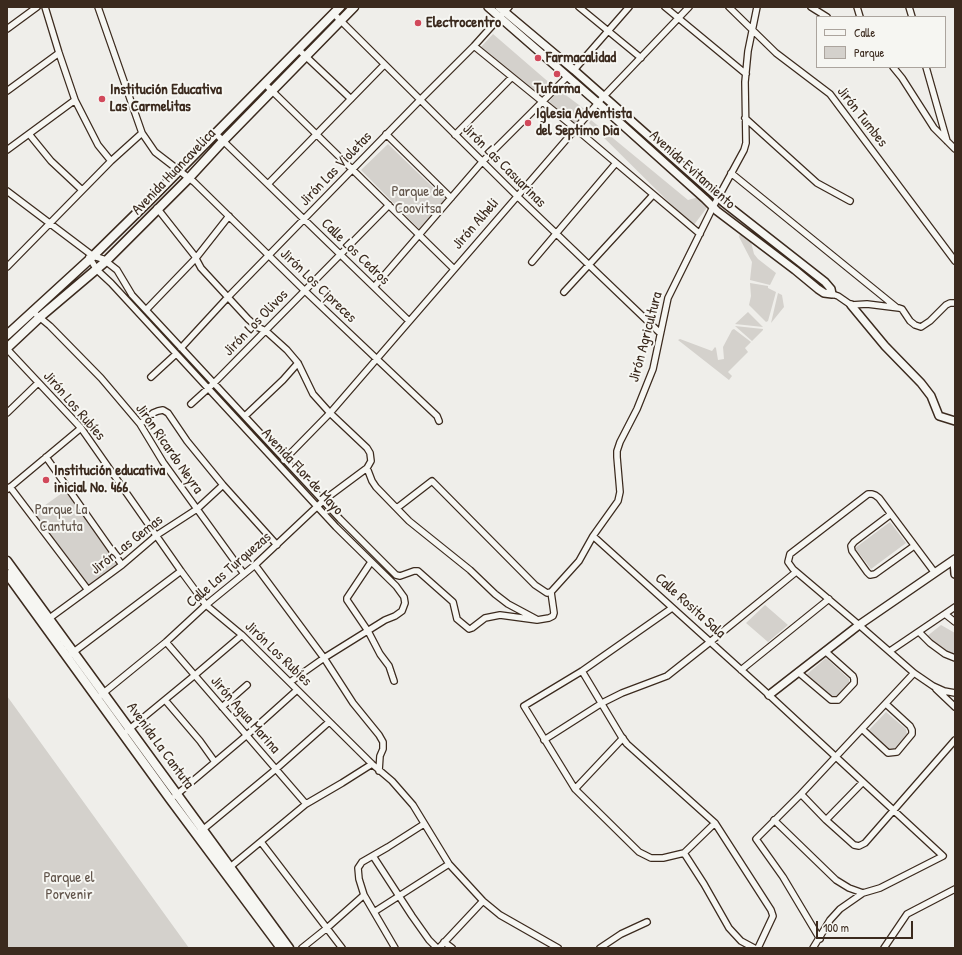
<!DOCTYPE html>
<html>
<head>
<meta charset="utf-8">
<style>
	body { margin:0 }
	#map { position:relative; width:962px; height:955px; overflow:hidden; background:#efeeea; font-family:"Patrick Hand",sans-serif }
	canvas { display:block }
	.frame { position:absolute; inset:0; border:8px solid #3b2a1e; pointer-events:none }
	.legend { position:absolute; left:816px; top:16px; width:130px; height:52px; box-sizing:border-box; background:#f6f6f2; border:1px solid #aba49d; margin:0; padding:5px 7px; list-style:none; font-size:12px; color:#3b2a1e }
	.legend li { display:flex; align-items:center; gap:8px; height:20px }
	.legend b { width:20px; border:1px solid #aba49d }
	.scale { position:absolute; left:816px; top:921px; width:97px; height:18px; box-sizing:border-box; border:2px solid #3b2a1e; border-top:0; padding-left:5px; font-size:12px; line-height:14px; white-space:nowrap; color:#3b2a1e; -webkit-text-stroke:3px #f6f6f2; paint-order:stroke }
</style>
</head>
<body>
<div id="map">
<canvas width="962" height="955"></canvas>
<div class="frame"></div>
<ul class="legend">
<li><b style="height:5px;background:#f6f6f2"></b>Calle</li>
<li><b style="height:11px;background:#d4d1cc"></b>Parque</li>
</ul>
<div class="scale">100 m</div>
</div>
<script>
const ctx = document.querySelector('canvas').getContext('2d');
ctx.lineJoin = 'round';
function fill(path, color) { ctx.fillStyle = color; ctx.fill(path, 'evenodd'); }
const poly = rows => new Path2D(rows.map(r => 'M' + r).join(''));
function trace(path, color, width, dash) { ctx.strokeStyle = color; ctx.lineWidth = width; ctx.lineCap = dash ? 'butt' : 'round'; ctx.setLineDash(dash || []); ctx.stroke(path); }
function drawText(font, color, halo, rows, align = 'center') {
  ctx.font = font + ' "Patrick Hand",sans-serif'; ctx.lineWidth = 4; ctx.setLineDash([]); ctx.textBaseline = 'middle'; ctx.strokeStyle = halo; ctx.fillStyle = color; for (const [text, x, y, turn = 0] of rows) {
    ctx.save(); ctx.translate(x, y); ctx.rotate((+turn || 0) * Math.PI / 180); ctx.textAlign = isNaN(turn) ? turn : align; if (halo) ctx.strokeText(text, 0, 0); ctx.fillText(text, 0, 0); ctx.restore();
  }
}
fill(poly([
	[493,34,552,85,540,97,480,48],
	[559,90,587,111,575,125,549,102],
	[591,120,688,200,699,197,709,205,693,226,589,123],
	[388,144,445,199,419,229,361,170],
	[740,233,751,242,754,254,758,259,776,273,770,285,750,280,752,262,739,237],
	[750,283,768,286,768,288,776,292,768,321,766,322,749,305,751,296],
	[778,293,782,295,784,307,771,323],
	[748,312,763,327,735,324],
	[735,326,763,329,763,330,752,341],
	[734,329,751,342,745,348,748,352,728,372,732,376,729,380,678,340,680,339,712,351,715,347,716,348,718,360,724,359,723,347,732,330],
	[65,491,118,564,88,587,34,513],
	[890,522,906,543,871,569,855,548],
	[765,605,788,625,768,642,746,623],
	[941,625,955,633,955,657,947,654,926,637],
	[826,658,849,679,849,683,835,698,832,699,806,675],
	[7,696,189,948,7,948],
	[886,712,906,729,907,734,893,750,889,751,868,731]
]), '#d4d1cc');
const minor = poly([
	[45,7,59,53,75,100,98,145,111,161],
	[98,7,142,133,155,152,194,182,304,290,437,416,439,421],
	[579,7,641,58],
	[665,7,746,74],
	[729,7,776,53,830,94,955,261],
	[811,7,827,17],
	[857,7,860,17],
	[909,7,912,17],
	[334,14,517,196,660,333],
	[7,29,37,7],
	[474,46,576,129,700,234],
	[299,50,351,99],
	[893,67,902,78,934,128,955,149],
	[926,67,947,141],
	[574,70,629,7],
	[265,84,454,269],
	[7,91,59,53],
	[745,118,817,183,850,201],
	[29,134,51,161,82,190],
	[216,134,409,321],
	[386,134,451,198],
	[455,135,512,77],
	[7,150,75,100],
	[731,173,896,307],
	[268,184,384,65],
	[7,191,93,256,103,259,117,270,132,295,340,519,396,575,400,576,414,571,418,571,453,602,457,619,469,629,472,628,485,618,500,615,537,620,549,618,553,616,554,613,551,592],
	[89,257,97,270,111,283,336,527,396,586,404,597,405,603,402,611,395,616,385,620,324,658,290,682],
	[532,262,616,163],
	[7,267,111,161,142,133],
	[374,287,482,162,567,77],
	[564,292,653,195],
	[832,294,838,296,851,305,867,304,899,308,902,309,910,321,915,325,921,327,930,321,946,305,950,303,955,303],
	[146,310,196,258,229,216],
	[32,311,50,326,101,378,140,424,163,462,244,574],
	[181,348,228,297,420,100,474,46,509,7],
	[7,349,81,428,181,571,206,605,242,635,372,764,392,781,413,805,449,864,483,901,500,915,558,948],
	[151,377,176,354],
	[191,404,213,384,389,205],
	[7,413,38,383],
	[245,416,283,380,298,363],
	[140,424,153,413,158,411,163,410,168,413,187,441,223,485,277,545],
	[46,457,122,565],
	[284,460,330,413,604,96,689,7],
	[367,468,372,481,376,487,409,521,470,570,495,594,508,604,536,619],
	[10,487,88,590],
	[8,489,81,428],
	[397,508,432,481,535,585,547,593,551,592,579,561,593,536,618,501,620,492,617,457,617,451,620,442,637,409,653,369,668,298,713,207,744,150,746,143,745,82,748,51,757,7],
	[891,514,854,542,851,546,852,551,867,572,870,575,875,574,914,546],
	[593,536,769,695,943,856,880,888,863,893,849,888,836,880,774,820],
	[371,562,347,598,347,600,368,631,380,654,389,666,394,681],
	[255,565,324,658,353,703,379,735,383,742,383,749,380,756,379,771],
	[935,573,879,498,875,495,872,494,868,494,790,554,788,562,793,569,859,625,914,673,933,686,944,691,955,693],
	[672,608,582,671,524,706,575,789,639,852,651,858,663,858,684,853,715,823],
	[945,614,955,622],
	[47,620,122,565,157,535,197,509,223,485],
	[919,632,930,643,945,654,955,658],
	[166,642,306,804],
	[890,651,955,607],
	[71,654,181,571],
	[741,670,829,599],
	[582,671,621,736,627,744,715,823,771,910,773,916,758,948],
	[798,672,831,700,838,700,854,683,854,679,853,676,825,651],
	[936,689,955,707],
	[101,695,166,642,206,605,255,565,324,500,367,468,371,461,370,453,367,448,330,413,313,394,298,363,287,350,266,331,257,327,248,319,201,268,194,255,157,208],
	[165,700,200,741,215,762],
	[222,707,247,685],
	[862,729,888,753,897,752,912,734,912,730,910,726,886,704],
	[127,731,195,675,242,635],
	[544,740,602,703,622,693,667,676,710,642,796,572],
	[575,789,623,738],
	[801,794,826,820,854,845,859,846,865,843,955,740],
	[175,796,247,735,297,690],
	[826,820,863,782],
	[200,832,276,769,329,722],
	[261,842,342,948],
	[684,853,704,884,729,928,741,941,754,948],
	[373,856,412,916,429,940,437,948],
	[229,868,306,804,342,783,372,764],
	[374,912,449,864],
	[820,939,783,877,756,839,801,794,914,673],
	[444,942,452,948],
	[302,948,327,928,364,895],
	[395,948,364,895,359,879,358,868,362,862,388,847,424,824],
	[439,948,483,901],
	[600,948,621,934,647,922],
	[813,948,830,920,840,909,863,893],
	[884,948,907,914,955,889]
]);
const tertiary = poly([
	[488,7,598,103,705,199,717,211,795,270,818,289,824,293,832,294,831,289,825,282,723,202,574,70,499,7],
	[851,305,885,346,921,383,931,396,939,416,955,421],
	[954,560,955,574],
	[769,695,859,625,955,559]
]);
const secondary = poly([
	[7,335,90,259,150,200,340,7],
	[7,348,40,317,105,262,189,178,223,141,354,7],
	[7,561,289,948],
	[7,574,170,799,281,948]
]);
trace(minor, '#3b2a1e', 8);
trace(tertiary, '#3b2a1e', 10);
trace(secondary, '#3b2a1e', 11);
trace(minor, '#f6f6f2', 5.5);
trace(tertiary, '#f6f6f2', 7);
trace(secondary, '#f6f6f2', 8);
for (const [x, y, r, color] of [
	[418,23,4,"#d1495b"],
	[538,58,4,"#d1495b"],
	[557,74,4,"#d1495b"],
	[102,99,4,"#d1495b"],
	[528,123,4,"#d1495b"],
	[46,480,4,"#d1495b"]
]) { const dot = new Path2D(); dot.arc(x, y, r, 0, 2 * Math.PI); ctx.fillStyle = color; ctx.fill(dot); trace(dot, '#f6f6f2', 1.5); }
drawText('bold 15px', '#3b2a1e', '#f6f6f2', [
	["Electrocentro",426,23],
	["Farmacalidad",546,58],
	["Tufarma",557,89,"center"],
	["Institución Educativa",110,90],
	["Las Carmelitas",110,107],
	["Iglesia Adventista",536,114],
	["del Septimo Dia",536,131],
	["Institución educativa",54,471],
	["inicial No. 466",54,488]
], 'left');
drawText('15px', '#3b2a1e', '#f6f6f2', [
	["Jirón Tumbes",862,117,52],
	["Jirón Las Casuarinas",504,166,45],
	["Jirón Las Violetas",336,169,-46],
	["Avenida Evitamiento",692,170,42],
	["Avenida Huancavelica",174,172,-46],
	["Jirón Alheli",476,224,-49],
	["Calle Los Cedros",355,252,44],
	["Jirón Los Cipreces",318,286,44],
	["Jirón Los Olivos",256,323,-46],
	["Jirón Agricultura",646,337,-75],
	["Jirón Los Rubíes",74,406,49],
	["Jirón Ricardo Neyra",169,449,55],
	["Avenida Flor de Mayo",302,472,47],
	["Jirón Las Gemas",127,545,-38],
	["Calle Las Turquezas",229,570,-41],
	["Calle Rosita Sala",690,606,42],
	["Jirón Los Rubíes",278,654,44],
	["Jirón Agua Marina",245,715,49],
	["Avenida La Cantuta",160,746,54]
]);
drawText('15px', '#61544a', '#f6f6f2', [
	["Parque de",418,192],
	["Coovitsa",418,209],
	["Parque La",61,510],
	["Cantuta",61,527],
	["Parque el",69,878],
	["Porvenir",69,895]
]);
</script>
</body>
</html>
